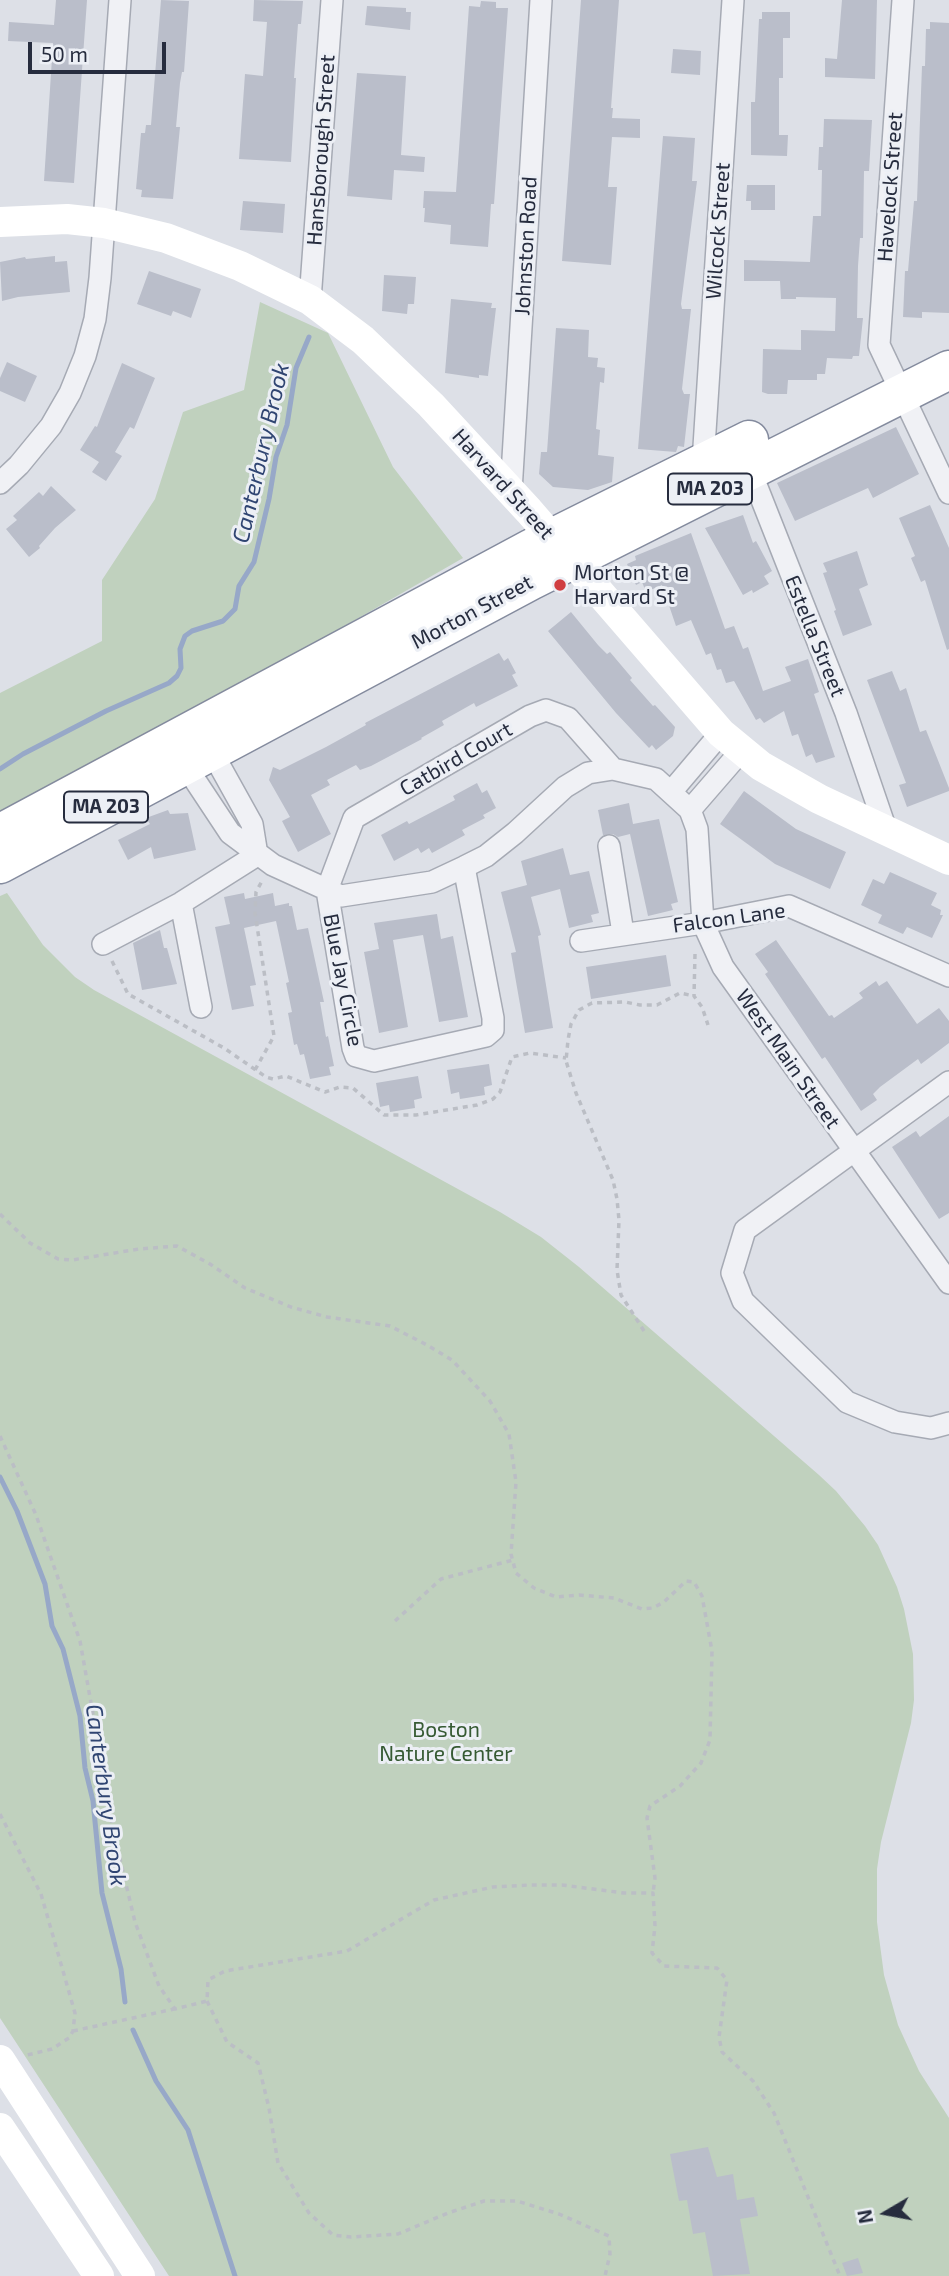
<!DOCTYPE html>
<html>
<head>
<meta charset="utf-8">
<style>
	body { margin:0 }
	#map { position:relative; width:949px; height:2276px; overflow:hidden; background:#dde0e7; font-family:"Exo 2",sans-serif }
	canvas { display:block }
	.north { position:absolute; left:851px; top:2178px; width:70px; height:70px; -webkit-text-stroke:5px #eceff5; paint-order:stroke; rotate:260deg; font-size:19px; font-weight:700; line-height:28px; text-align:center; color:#262c3e }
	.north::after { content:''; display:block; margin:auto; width:24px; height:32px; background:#262c3e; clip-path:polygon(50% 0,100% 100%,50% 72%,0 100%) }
	.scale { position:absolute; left:28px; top:42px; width:138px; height:32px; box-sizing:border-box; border:4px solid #262c3e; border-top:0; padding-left:9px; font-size:21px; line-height:24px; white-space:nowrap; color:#262c3e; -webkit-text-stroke:5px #eceff5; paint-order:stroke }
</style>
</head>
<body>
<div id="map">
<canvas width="949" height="2276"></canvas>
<div class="north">N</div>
<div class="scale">50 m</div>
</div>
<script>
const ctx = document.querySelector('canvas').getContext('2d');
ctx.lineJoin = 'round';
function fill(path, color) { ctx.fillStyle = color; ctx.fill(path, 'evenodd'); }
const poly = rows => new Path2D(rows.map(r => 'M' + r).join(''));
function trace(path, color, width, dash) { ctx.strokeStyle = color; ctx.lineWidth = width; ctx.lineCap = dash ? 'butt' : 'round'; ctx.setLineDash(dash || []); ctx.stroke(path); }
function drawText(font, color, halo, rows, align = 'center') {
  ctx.font = font + ' "Exo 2",sans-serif'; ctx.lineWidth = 6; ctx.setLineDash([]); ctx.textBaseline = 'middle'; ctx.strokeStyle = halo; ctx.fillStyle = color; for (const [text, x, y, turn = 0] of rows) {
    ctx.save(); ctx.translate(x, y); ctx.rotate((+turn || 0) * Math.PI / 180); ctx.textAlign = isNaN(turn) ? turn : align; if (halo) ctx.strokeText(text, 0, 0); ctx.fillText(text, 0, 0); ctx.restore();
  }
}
fill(poly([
	[260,302,328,333,393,467,463,558,89,773,0,820,0,693,102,641,102,580,155,499,183,412,244,390],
	[7,893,43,945,75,977,94,990,500,1212,541,1237,579,1267,819,1475,836,1491,865,1526,878,1545,897,1587,904,1609,913,1654,914,1700,911,1723,881,1842,877,1869,877,1922,884,1975,898,2025,919,2071,949,2118,949,2276,169,2276,0,2018,0,896]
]), '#c0d1be');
trace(poly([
	[0,769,23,754,106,711,169,683,177,676,181,668,180,649,185,636,192,631,223,621,235,609,239,586,254,562,269,499,276,457,287,425,296,368,309,337],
	[0,1477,17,1511,45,1584,52,1626,63,1649,80,1716,85,1768,93,1801,102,1893,121,1969,125,2002],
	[133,2030,156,2081,188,2130,235,2276]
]), '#97a8c8', 5);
fill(poly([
	[56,0,87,0,74,183,44,181,53,43,8,41,9,22,54,25],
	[161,0,189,1,184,72,182,72,180,83,176,127,180,127,173,199,141,197,142,190,136,189,141,133,145,133,146,125,151,125],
	[254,0,303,1,301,24,298,24,294,78,296,78,291,162,239,159,245,74,263,76,267,22,253,21],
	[581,0,619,0,611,108,613,108,612,118,640,119,640,138,612,137,608,187,617,187,611,265,562,261],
	[842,0,877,0,875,79,825,77,825,58,837,59],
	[481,1,496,2,496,8,508,8,494,204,491,204,488,247,450,244,451,225,424,222,425,208,423,208,424,191,456,192,469,6,480,7],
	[367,6,406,8,406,12,411,12,410,30,365,25],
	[762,12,790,12,790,38,783,38,783,78,779,78,779,135,788,135,787,156,751,155,751,102,755,102,759,19,762,19],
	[930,22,949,23,949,313,922,312,922,318,903,317,905,271,908,271,914,201,917,201,922,66,925,66,926,29,930,29],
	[673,49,701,51,700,75,671,73],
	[357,73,406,76,401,155,425,157,424,172,394,170,392,200,347,196],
	[824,119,872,120,869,171,864,171,863,238,860,238,858,266,857,318,863,318,859,356,853,356,852,359,827,358,825,374,817,374,817,380,788,380,787,394,768,394,762,392,763,349,801,350,801,330,835,331,836,298,796,297,796,299,781,299,780,281,744,281,744,260,810,262,813,216,821,216,822,170,818,170,819,147,823,147],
	[663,136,695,138,692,181,697,181,681,304,682,309,691,309,682,389,684,394,690,394,684,447,678,446,676,452,638,449],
	[747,185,775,185,775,210,751,210,751,201,746,201],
	[243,201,285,204,283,233,240,230],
	[55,256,55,262,67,261,70,292,18,297,2,301,0,262,25,257,26,259],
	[149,271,201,289,191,318,173,311,171,316,137,304],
	[384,275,416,277,414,304,408,304,407,314,382,311],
	[451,299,492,303,491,308,496,308,488,376,479,375,479,378,445,373],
	[556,328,589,330,588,357,598,358,597,367,605,368,604,383,600,382,596,429,600,430,598,455,614,457,612,482,588,490,553,487,539,474,541,452,547,452],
	[7,362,37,376,25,402,0,391,0,378],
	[122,363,155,378,134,429,130,427,115,452,122,456,106,481,92,472,99,462,80,450,95,426,97,427],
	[896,427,919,474,873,498,868,488,795,521,777,483],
	[51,486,76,510,55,528,39,546,40,548,29,557,6,529,17,520,13,516,39,492,43,496],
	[930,505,949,548,949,649,947,650,925,580,921,582,911,558,915,556,899,518],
	[743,515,753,543,756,541,772,571,764,576,769,584,753,593,752,590,743,595,705,528],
	[691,533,725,629,734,626,743,649,748,647,763,691,791,681,785,667,808,659,819,692,814,694,835,757,816,763,812,754,806,757,798,734,792,736,784,711,764,723,760,718,756,720,734,681,726,683,721,669,717,670,711,653,706,655,691,620,676,626,662,585,646,592,642,582,636,585,627,564,636,560,635,556],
	[857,551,868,585,859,589,872,625,843,636,834,611,836,610,823,573,827,572,823,563],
	[571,612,598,645,607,654,610,652,632,678,630,680,653,706,655,705,675,727,673,736,656,750,652,745,649,748,616,713,548,631],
	[499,653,504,661,508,658,516,673,512,675,518,686,476,707,474,703,442,721,444,725,421,738,422,739,371,766,360,770,356,765,327,780,330,785,311,795,331,834,298,852,282,821,290,817,269,780,273,767,280,770,326,747,366,725,365,723],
	[892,671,900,691,906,688,920,732,926,730,949,788,949,791,907,807,899,785,906,783,867,680],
	[477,783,482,793,487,790,496,808,483,815,485,818,462,830,465,835,432,853,429,848,421,853,418,848,394,861,381,835,407,821,409,824,455,800,453,796],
	[744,791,796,829,846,852,830,889,775,864,720,824],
	[629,803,633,824,659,819,678,902,671,904,673,910,648,916,630,834,618,837,613,834,603,835,598,810],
	[168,810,170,814,188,813,196,850,154,859,151,847,128,860,118,840,150,824,146,818],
	[563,848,570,875,589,871,599,913,591,915,593,922,569,928,560,889,531,897,541,935,538,936,553,1028,525,1033,511,953,516,952,501,892,527,885,521,861],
	[890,872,937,893,931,905,941,910,940,915,943,915,932,938,907,927,903,934,878,923,882,915,861,905,873,879,884,884],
	[244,893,245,899,273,893,275,906,289,903,289,906,292,906,297,930,308,928,324,1002,320,1002,326,1037,328,1036,334,1066,329,1067,331,1075,310,1079,304,1054,300,1055,297,1044,294,1045,288,1013,292,1012,286,983,289,982,276,921,244,928,256,985,250,986,254,1006,232,1010,215,927,230,924,224,897],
	[437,914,441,939,453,936,468,1017,439,1022,423,935,393,940,408,1027,379,1033,364,952,379,949,374,923],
	[160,930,164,948,167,948,177,984,142,990,133,943],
	[776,940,829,1016,832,1015,834,1018,863,998,859,993,876,981,879,986,887,981,917,1024,939,1008,949,1021,949,1043,921,1064,918,1059,880,1087,873,1094,877,1100,861,1111,825,1057,822,1059,765,974,768,972,755,954],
	[666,955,671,986,591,999,586,967],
	[489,1064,492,1085,484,1087,485,1095,460,1099,459,1092,451,1094,447,1070],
	[418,1076,422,1098,414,1100,415,1108,390,1112,389,1105,380,1107,376,1083],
	[949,1116,949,1213,939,1219,892,1147,916,1131,920,1137],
	[708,2147,717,2177,733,2174,737,2200,754,2197,758,2216,740,2219,750,2274,713,2276,705,2232,693,2234,687,2200,679,2201,670,2154],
	[858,2258,863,2273,847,2276,842,2263]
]), '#babeca');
const street = poly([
	[903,0,879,345,949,493],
	[310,300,332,0],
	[703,462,733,0],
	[747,462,846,713,886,830],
	[0,483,19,465,51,426,70,393,85,356,95,319,100,278,120,0],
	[511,491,541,0],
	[207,743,252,824,257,855],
	[181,759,230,833,273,865,341,896,432,882,464,867,486,856,515,833,565,787,588,773,613,769,656,779,690,810,697,829,703,923,723,967,949,1283],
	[671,792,721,733],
	[690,810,742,750],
	[609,846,623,933],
	[464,867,493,1018,493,1030,486,1036,374,1061,356,1056,353,1048,327,890,354,818,530,716,546,710,568,718,613,769],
	[181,903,201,1007],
	[581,941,703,923,789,906,949,976],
	[103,944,181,903,257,855],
	[949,1082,745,1230,732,1273,743,1301,847,1402,895,1422,931,1428,949,1423]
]);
const highway = poly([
	[3,832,532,548,749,440],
	[0,864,532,580,949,370]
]);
trace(street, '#a6aab4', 24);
trace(highway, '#848b9e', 41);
trace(poly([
	[695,954,694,996,702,1007,708,1025],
	[112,961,128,994,224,1048,266,1077,273,1079,286,1076,325,1092,340,1087,353,1088,384,1115,416,1115,477,1105,493,1099,500,1092,512,1057,530,1053,566,1058],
	[255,1070,274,1036,255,913,256,892,262,881],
	[0,1214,30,1243,58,1259,72,1260,139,1249,177,1246,210,1264,245,1288,291,1307,327,1317,390,1326,427,1345,452,1360,490,1401,509,1434,516,1482,511,1554,516,1573,534,1588,556,1597,579,1595,614,1598,642,1609,653,1608,664,1602,686,1581,694,1582,702,1596,712,1651,710,1740,701,1763,680,1786,650,1806,647,1818,655,1878,653,1893],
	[644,1331,621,1295,617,1270,619,1220,617,1199,613,1180,576,1093,566,1061,568,1040,571,1024,579,1010,592,1003,625,1002,640,1005,657,1005,680,993,694,996],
	[0,1436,36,1515,80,1641,115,1838,135,1922,159,1986,175,2009,207,2001,208,1980,225,1971,347,1951,434,1900,493,1887,529,1885,562,1885,624,1893,653,1893,655,1926,652,1953,664,1966,717,1968,727,1980,719,2037,722,2052,753,2081,774,2113,840,2276],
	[395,1621,441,1579,513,1560],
	[0,1814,41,1894,75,2013,73,2031,69,2038,52,2049,23,2056],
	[207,2001,227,2042,258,2063,269,2108,278,2163,309,2213,333,2235,351,2237,398,2234,448,2213,484,2201,517,2201,559,2214,609,2236,610,2254,605,2276],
	[73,2031,174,2009]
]), '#bbbec5', 3.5, [5, 5]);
trace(street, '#f0f1f5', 21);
trace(poly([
	[0,222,67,219,104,223,166,238,240,266,310,300,363,340,431,405,529,511,721,733,761,766,819,799,949,860],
	[0,2060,140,2276],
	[0,2128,99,2276]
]), '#fff', 30);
trace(highway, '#fff', 38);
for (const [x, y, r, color] of [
	[560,585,7,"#d03e41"]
]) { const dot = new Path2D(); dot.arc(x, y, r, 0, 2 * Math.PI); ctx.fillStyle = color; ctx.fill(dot); trace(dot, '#eceff5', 2.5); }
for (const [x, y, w] of [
	[710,489,84],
	[106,807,84]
]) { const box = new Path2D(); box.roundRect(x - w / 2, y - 15.5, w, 31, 5); ctx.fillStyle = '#eceff5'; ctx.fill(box); trace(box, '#262c3e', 2); }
drawText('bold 19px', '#262c3e', null, [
	["MA 203",710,489],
	["MA 203",106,807]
]);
drawText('21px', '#262c3e', '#eceff5', [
	["Hansborough Street",321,150,-86],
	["Havelock Street",890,187,-86],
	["Wilcock Street",718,231,-86],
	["Johnston Road",526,246,-87],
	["Harvard Street",503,484,48],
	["Morton Street",472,612,-28],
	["Estella Street",815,636,68],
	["Catbird Court",456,759,-30],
	["Falcon Lane",729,918,-8],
	["Blue Jay Circle",343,980,79],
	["West Main Street",788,1059,55]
]);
drawText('21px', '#262c3e', '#eceff5', [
	["Morton St @",574,573],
	["Harvard St",574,597]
], 'left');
drawText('21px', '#365a33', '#eceff5', [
	["Boston",446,1730],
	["Nature Center",446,1754]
]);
drawText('italic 23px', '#304572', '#eceff5', [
	["Canterbury Brook",261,453,-77],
	["Canterbury Brook",106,1795,82]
]);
</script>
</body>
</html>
